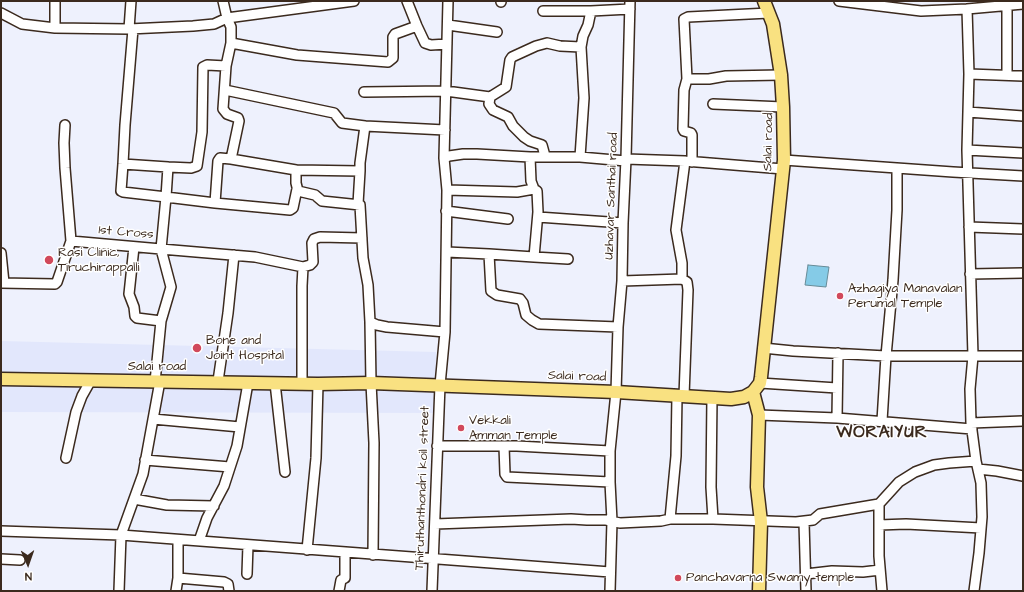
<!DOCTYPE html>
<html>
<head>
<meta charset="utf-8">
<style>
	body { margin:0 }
	#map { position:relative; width:1024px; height:592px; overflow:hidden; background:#eef1fd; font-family:"Architects Daughter",sans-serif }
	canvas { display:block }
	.frame { position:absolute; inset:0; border:2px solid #3b2a1e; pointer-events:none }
	.north { position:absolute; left:8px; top:544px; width:40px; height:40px; -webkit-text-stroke:3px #fff; paint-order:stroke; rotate:178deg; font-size:11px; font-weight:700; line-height:16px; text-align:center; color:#3b2a1e }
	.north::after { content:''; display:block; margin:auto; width:14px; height:18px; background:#3b2a1e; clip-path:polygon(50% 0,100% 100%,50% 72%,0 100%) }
</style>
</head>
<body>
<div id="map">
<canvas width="1024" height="592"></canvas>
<div class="frame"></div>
<div class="north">N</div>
</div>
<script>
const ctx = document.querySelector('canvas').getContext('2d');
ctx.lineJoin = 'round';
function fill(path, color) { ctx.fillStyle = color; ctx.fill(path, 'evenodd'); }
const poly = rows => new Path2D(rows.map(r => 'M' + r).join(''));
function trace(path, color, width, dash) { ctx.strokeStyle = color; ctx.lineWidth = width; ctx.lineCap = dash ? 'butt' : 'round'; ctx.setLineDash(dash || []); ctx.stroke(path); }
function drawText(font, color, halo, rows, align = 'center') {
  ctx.font = font + ' "Architects Daughter",sans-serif'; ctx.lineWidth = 3; ctx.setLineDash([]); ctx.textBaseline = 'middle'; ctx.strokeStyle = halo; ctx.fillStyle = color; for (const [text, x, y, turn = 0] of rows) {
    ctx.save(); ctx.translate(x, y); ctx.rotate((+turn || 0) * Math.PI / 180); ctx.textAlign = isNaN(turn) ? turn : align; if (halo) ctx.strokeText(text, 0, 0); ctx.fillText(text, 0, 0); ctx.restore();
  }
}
fill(poly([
	[1,341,436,352,435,413,1,412]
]), '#e2e7fc');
const water = poly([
	[808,265,829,267,826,287,805,285,808,265]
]);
fill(water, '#85cbe7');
trace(water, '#678b97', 1);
const minor = poly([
	[407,1,417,26,425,43,431,45,447,44],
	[501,1,501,2],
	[839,1,921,11,967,9,969,74,967,150,973,356,970,389,971,423,976,461,981,483,982,517,979,553,974,591],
	[967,9,1023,4],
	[543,11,591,11],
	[1,13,22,24,55,28,129,29,193,26,214,24,227,18,223,1],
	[448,25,497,32],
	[55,28,55,1],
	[129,29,131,1],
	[231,43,297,55,388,62,393,58,393,37,395,34,417,26],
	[969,74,1023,76],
	[1007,75,1007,5],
	[687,79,709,79,726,76,781,75],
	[225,90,334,113,342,123,365,126],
	[364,92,446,91,490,97,506,87,510,60,512,57,536,46,547,43,560,46,581,47],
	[490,97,489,104,493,110,508,117,513,126,524,137,530,141,542,145,545,156],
	[713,104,783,107],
	[968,112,1023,116],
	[65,125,64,143,65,168,71,241],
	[967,150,1023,153],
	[530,157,531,181,534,189],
	[580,157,584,98,581,47,583,36,588,25,591,11,630,9],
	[444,158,449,156,463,154,477,154,530,157,580,157,626,161],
	[231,159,296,170,296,183,298,191,315,195,322,201,360,205,363,258,368,285,370,322,377,325,387,327,445,332],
	[626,159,685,161,783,169],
	[784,160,953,172,1023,176],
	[692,162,692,135,691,133,684,131,683,129,684,90,687,79,684,19,688,17,769,13],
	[123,164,168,167,166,197,123,192,121,191,123,164,125,125,133,29],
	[168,167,191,168,197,166,202,132,203,67,207,65,226,66],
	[296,170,360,171,360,163,365,126,445,130],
	[447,190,517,192,534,189,537,191,538,212,534,257,489,254],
	[215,203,290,210,293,208,297,189],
	[358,204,360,171],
	[446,211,508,219],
	[538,217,623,223],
	[969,227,1023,229],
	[134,247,129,294,134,307,135,316,137,318,161,321,155,382],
	[447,252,489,254,491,291,497,295,520,299,523,303,526,315,532,320,539,324,618,327],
	[1,253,4,283],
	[534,257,568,259],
	[970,274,1023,273],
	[622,281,682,279],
	[1,283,55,284,57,282,71,241,161,249,166,197,215,203,218,161,220,158,231,159,239,121,238,118,227,114,223,109,226,66,231,43,231,27,227,18,354,1],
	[161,321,171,287,161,249,255,257,303,267,310,265,313,262,312,243,314,239,320,237,362,238],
	[370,322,371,383,374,443,373,555],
	[763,348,793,351,886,356,1023,356],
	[218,381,228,313,234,255],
	[275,383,285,472],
	[302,383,302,286,303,267],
	[760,383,837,388],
	[684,396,688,290,687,282,682,279,682,263,676,230,685,161],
	[712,397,711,487,713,519],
	[759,415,837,418,972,429],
	[837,418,838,353],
	[153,419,240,427],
	[882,421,886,356,893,280,897,210,897,169],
	[971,423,1023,421],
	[437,446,517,446,610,451],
	[504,446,505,474,507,477,610,482],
	[66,458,76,412,82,396,91,380],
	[145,460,230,467],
	[978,469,997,471,1023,476],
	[134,499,167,505,214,506],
	[670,519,676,456,677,396],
	[804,522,806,591],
	[435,524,571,519,587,520,606,520,620,523,661,521,670,519,713,519,796,522,813,520,820,514,879,504],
	[879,525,906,524,981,528],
	[1,531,121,535,610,572],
	[178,540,178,578,224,582,228,584,229,591],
	[199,541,207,518,224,486,237,446,248,383],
	[307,550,316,458,318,384],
	[1,559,20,560],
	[247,574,248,545],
	[806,574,832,571,863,572,880,570],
	[119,591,121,535,143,474,160,381],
	[176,591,178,578],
	[339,591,341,580,345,578,345,553],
	[432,591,440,385,445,332,447,190,444,158,448,1],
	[610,591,612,521,610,482,610,451,616,392,618,327,622,281,623,223,626,159,630,1],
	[882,591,879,556,879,504,899,482,915,472,934,465,949,463,976,461]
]);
const major = poly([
	[1,379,318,384,371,383,616,392,731,399,744,397,753,392,760,383,761,377,784,160,783,107,781,75,773,24,764,1],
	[753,392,759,415,757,487,761,522,759,591]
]);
trace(minor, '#3b2a1e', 12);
trace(major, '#3b2a1e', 15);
trace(minor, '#fff', 9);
trace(major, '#f9e181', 12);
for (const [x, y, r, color] of [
	[49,260,5,"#d1495b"],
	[840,296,4,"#d1495b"],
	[197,348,5,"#d1495b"],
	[461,428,4,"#d1495b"],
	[678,578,4,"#d1495b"]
]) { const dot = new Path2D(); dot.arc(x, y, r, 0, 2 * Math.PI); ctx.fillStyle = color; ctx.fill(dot); trace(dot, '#fff', 1.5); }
drawText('13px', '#3b2a1e', '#fff', [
	["Salai road",769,142,-89],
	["Uzhavar Santhai road",612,196,-88],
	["1st Cross",126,233,5],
	["Salai road",157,367],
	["Salai road",577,377,2],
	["Thiruthanthondri koil street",423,488,-88]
]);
drawText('13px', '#3b2a1e', '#fff', [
	["Rasi Clinic,",58,253],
	["Tiruchirappalli",58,268],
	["Azhagiya Manavalan",848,289],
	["Perumal Temple",848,304],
	["Bone and",206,341],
	["Joint Hospital",206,356],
	["Vekkali",469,421],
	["Amman Temple",469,436],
	["Panchavarna Swamy temple",686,578]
], 'left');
ctx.letterSpacing = '1px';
drawText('bold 17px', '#3b2a1e', '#fff', [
	["WORAIYUR",882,433]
]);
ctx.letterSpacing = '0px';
</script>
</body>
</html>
